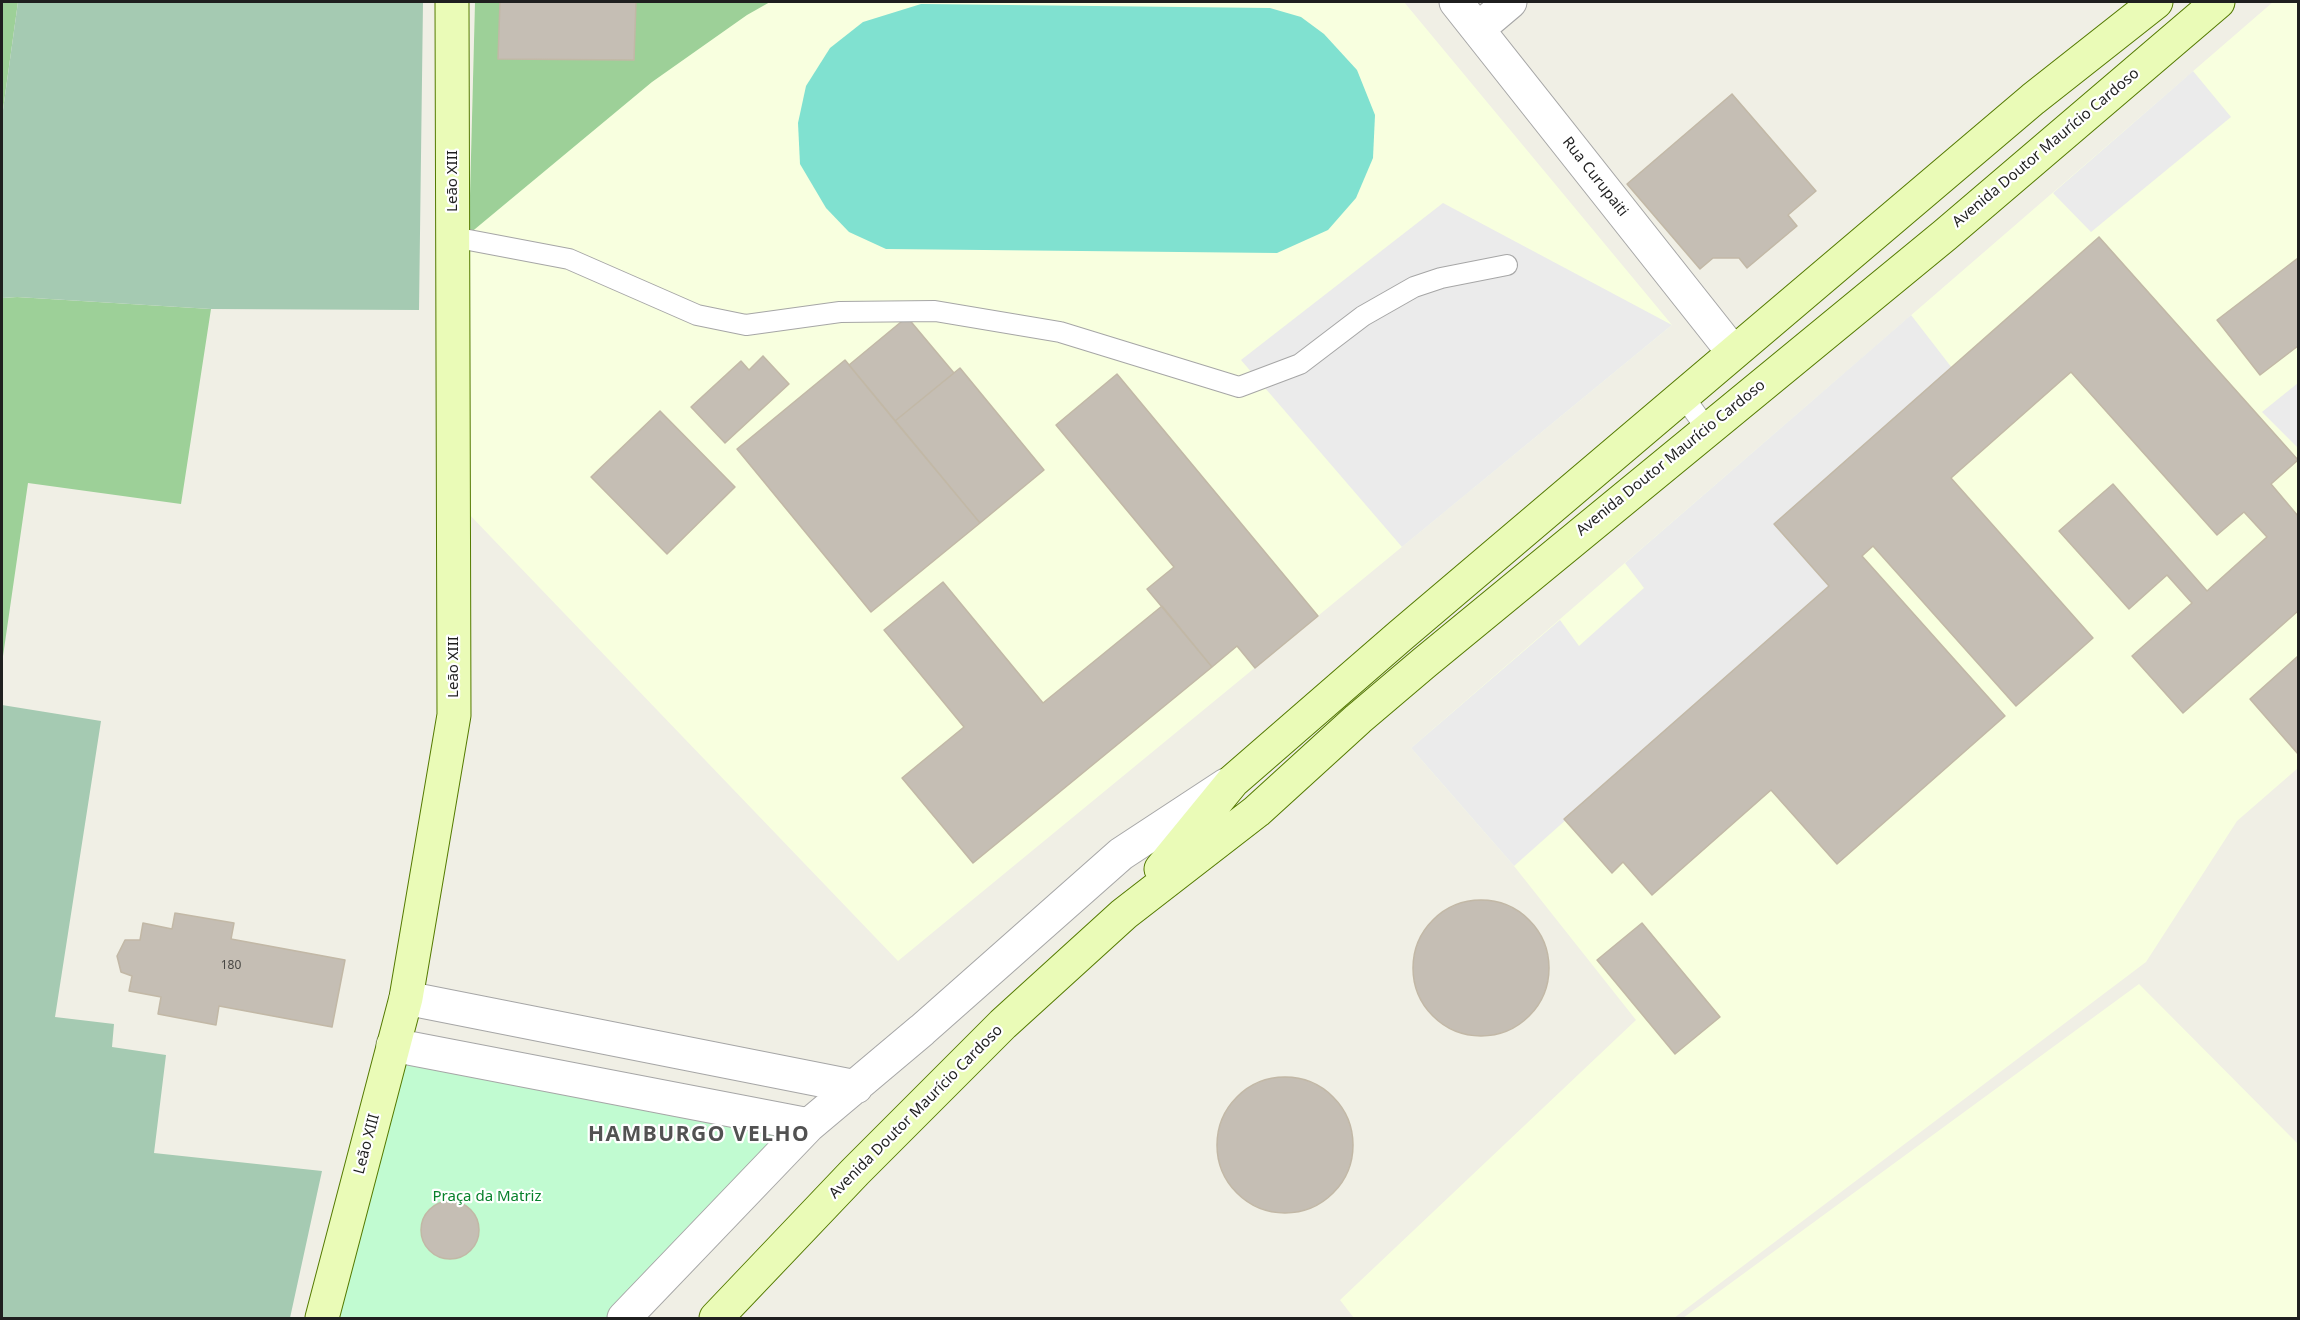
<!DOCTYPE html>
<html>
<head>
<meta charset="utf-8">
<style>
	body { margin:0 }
	#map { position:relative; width:2300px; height:1320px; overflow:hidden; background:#f0efe5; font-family:"Noto Sans",sans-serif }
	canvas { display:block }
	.frame { position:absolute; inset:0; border:3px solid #1f1f1f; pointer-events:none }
</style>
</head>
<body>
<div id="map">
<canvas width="2300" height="1320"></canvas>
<div class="frame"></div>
</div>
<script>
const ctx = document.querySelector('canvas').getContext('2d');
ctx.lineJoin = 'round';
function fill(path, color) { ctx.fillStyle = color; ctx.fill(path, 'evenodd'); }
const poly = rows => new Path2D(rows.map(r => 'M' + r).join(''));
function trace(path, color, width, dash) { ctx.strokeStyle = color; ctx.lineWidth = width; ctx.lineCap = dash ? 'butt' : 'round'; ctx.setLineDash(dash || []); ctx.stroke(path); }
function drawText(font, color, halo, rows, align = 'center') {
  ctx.font = font + ' "Noto Sans",sans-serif'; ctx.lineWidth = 4.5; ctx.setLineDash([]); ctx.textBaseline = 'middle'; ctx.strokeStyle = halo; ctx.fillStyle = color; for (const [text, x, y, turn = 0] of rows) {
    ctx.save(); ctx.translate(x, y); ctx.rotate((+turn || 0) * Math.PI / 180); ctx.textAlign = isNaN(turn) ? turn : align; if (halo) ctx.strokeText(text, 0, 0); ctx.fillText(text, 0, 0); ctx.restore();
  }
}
fill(poly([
	[475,2,1404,2,1672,325,898,961,467,512,469,234],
	[2273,2,2298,2,2298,768,2237,821,2146,962,1674,1318,1354,1318,1340,1300,1636,1020,1514,866,1411,748],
	[2139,984,2298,1144,2298,1318,1683,1318]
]), '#f8ffdf');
fill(poly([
	[2,2,18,2,2,117],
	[475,2,770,2,747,15,652,82,469,234],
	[17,297,211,309,181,504,28,483,2,663,2,298]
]), '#9dd098');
fill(poly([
	[18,2,423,2,419,310,211,309,17,297,2,298,2,117],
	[2,705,101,721,55,1017,114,1024,112,1047,166,1055,154,1153,322,1171,290,1318,2,1318]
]), '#a5cab2');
fill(poly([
	[399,1058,791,1132,619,1318,331,1318]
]), '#c1fbd1');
fill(poly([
	[921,4,1270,8,1301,17,1324,34,1357,70,1375,115,1373,158,1356,198,1328,230,1277,253,886,249,849,232,826,208,800,164,798,123,806,86,830,48,863,22]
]), '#80e1d0');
fill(poly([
	[2193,71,2231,117,2091,232,2053,193],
	[1443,203,1672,325,1402,547,1241,360],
	[1911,315,1952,368,1774,524,1829,586,1514,866,1411,748,1560,620,1579,646,1644,588,1625,563],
	[2298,383,2298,448,2262,412]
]), '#ebebeb');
const building = poly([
	[500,2,636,2,634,60,498,59,500,2],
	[1732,94,1816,191,1788,215,1797,226,1747,268,1739,258,1713,258,1700,269,1627,184,1732,94],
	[2099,237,2298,460,2271,484,2298,516,2298,611,2183,713,2132,656,2192,603,2167,575,2129,609,2059,531,2113,484,2207,591,2267,537,2244,512,2217,535,2071,372,1951,478,2093,638,2016,706,1873,546,1862,556,2005,716,1837,864,1771,790,1652,895,1623,862,1612,873,1564,819,1829,586,1774,524,2099,237],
	[2298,258,2298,346,2260,375,2217,320,2298,258],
	[907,317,954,373,895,421,849,365,907,317],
	[763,356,789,384,725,443,691,407,741,361,749,370,763,356],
	[845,360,980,523,871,612,737,449,845,360],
	[960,368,1044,470,980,523,895,421,960,368],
	[1117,374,1318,616,1255,668,1237,646,1212,667,1147,589,1174,567,1056,425,1117,374],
	[660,411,735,487,667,554,591,477,660,411],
	[943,582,1043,703,1162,606,1212,667,973,863,902,778,964,727,884,630,943,582],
	[2298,656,2298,754,2250,699,2298,656],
	'1413 968a68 68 0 1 1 136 0a68 68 0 1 1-136 0Z',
	[175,913,234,923,231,939,345,960,332,1027,219,1006,216,1025,158,1014,161,997,129,991,132,976,121,972,117,956,125,940,140,940,143,923,172,929,175,913],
	[1642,923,1720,1017,1675,1054,1597,960,1642,923],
	'1217 1145a68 68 0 1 1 136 0a68 68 0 1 1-136 0Z',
	'421 1230a29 29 0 1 1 58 0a29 29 0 1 1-58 0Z'
]);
fill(building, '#c5beb4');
trace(building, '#c2b8a6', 1.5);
const lane = poly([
	[453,237,569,259,697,315,746,325,840,312,935,311,1060,332,1239,387,1300,364,1363,316,1414,287,1441,278,1507,265],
	[1683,396,1707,429]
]);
const street = poly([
	[1456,2,1733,352],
	[1478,29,1510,2],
	[406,998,856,1087],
	[393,1045,809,1125],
	[624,1318,809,1125,922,1030,1121,854,1226,785]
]);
const secondary = poly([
	[1161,869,1233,781,1400,636,2033,99,2156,2],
	[322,1318,406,998,454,715,452,2],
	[716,1318,855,1172,1003,1024,1124,914,1257,811,1358,719,1424,663,1945,235,2218,2]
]);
trace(lane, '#a6a6a6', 22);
trace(street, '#a6a6a6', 35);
trace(secondary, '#547a01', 35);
trace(lane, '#fff', 20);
trace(street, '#fff', 33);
trace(secondary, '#eafbb7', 33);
drawText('12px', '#484744', null, [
	["180",231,966]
]);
drawText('15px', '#1f1f1f', '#fff', [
	["Avenida Doutor Maurício Cardoso",2046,148,-40],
	["Rua Curupaiti",1595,177,52],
	["Leão XIII",453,181,-90],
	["Avenida Doutor Maurício Cardoso",1671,458,-39],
	["Leão XIII",454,667,-90],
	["Avenida Doutor Maurício Cardoso",916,1112,-45],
	["Leão XIII",367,1144,-75]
]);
drawText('15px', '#08812b', '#fff', [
	["Praça da Matriz",487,1197]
]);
ctx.letterSpacing = '1.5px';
drawText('bold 21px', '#525252', '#fff', [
	["HAMBURGO VELHO",699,1135]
]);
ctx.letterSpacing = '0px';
</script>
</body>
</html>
